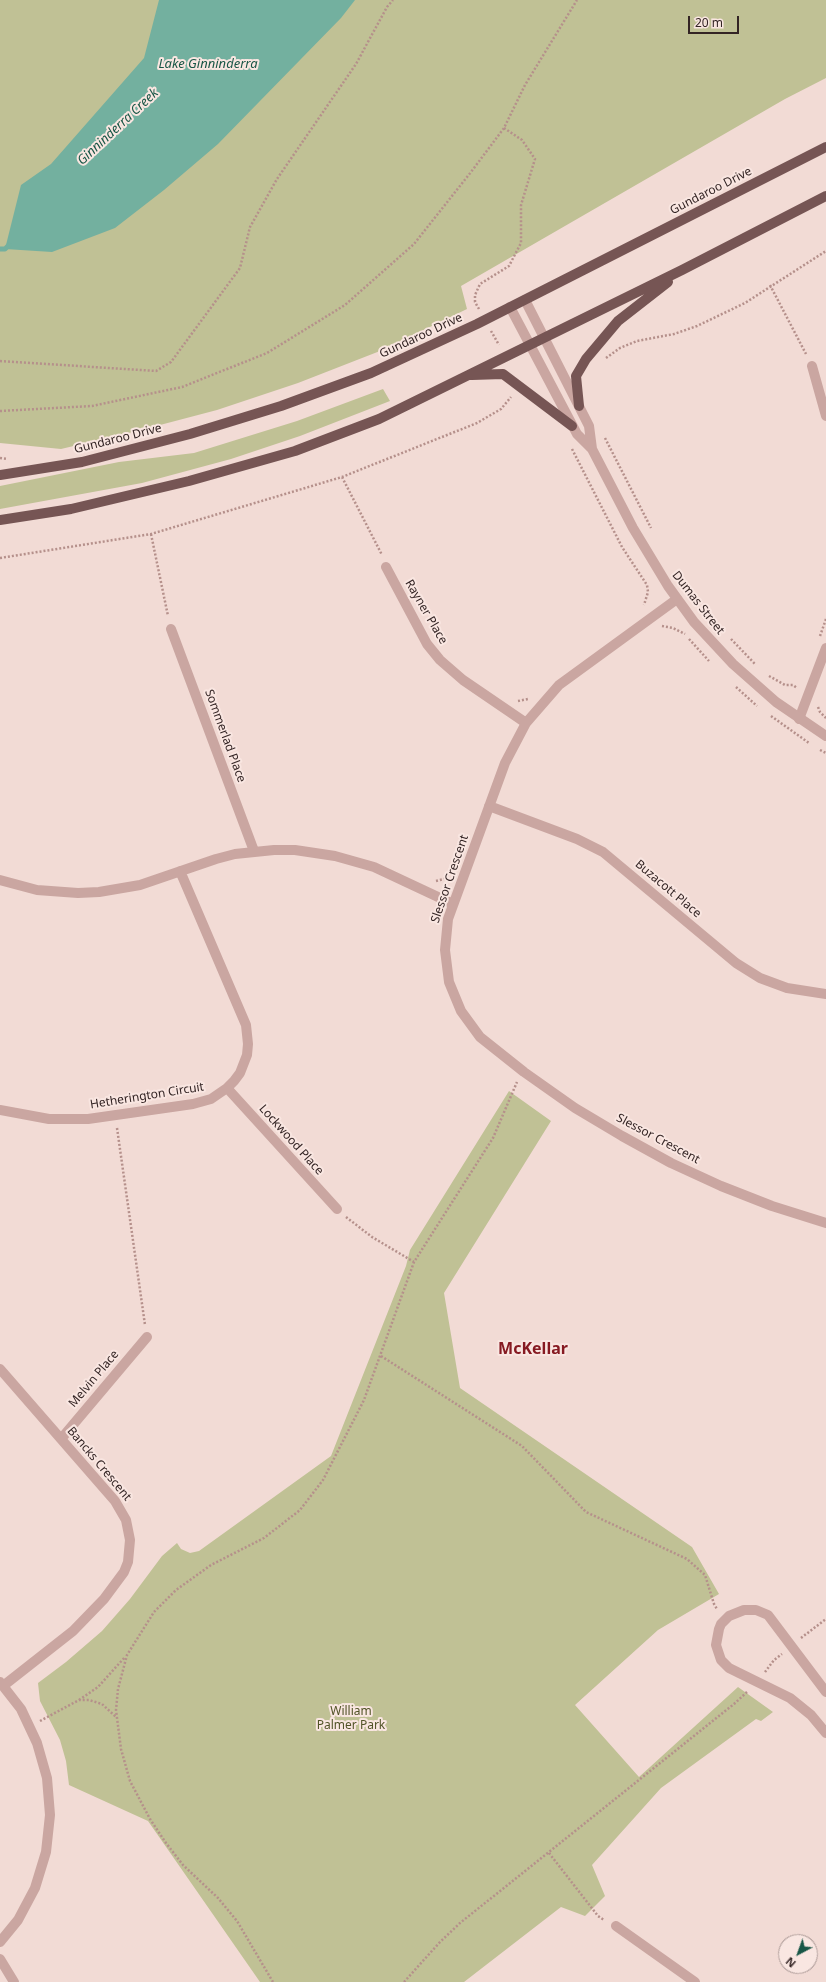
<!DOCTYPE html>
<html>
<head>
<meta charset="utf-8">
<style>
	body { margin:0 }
	#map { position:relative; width:826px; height:1982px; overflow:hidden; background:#f2dbd5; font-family:"Noto Sans",sans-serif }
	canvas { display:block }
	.north { position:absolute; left:778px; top:1934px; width:40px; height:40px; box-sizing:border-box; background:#f9e6e1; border:1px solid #aa9895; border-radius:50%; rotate:221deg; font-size:11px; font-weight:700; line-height:16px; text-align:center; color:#332424 }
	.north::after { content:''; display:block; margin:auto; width:14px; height:18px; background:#185646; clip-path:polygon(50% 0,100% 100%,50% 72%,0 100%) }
	.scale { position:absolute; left:688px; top:16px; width:51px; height:18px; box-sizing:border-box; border:2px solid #332424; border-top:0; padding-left:5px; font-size:12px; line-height:14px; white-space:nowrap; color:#332424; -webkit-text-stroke:3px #f9e6e1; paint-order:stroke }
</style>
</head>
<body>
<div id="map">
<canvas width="826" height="1982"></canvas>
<div class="north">N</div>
<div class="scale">20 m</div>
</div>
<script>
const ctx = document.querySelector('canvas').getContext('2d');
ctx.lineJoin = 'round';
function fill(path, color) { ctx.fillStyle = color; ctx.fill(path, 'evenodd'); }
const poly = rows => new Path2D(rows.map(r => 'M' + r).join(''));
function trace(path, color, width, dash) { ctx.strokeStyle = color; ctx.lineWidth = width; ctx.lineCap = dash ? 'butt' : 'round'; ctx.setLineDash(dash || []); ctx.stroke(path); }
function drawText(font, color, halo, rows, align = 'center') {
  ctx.font = font + ' "Noto Sans",sans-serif'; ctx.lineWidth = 4; ctx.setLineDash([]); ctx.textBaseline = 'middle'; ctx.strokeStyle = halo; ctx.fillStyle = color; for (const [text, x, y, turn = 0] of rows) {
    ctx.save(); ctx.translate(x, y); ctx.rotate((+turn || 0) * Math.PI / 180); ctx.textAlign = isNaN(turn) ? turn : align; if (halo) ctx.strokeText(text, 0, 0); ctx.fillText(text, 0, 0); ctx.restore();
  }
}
fill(poly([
	[0,0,826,0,826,78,785,99,461,286,467,309,380,351,298,383,217,410,141,430,61,449,0,443],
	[383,389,390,401,300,436,231,459,142,483,0,509,0,486,119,462,194,453,297,421],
	[509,1091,551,1121,444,1293,460,1388,692,1547,719,1594,658,1630,575,1705,639,1777,738,1687,773,1712,761,1721,756,1719,661,1788,592,1865,605,1896,585,1916,561,1907,464,1982,260,1982,148,1821,69,1785,66,1761,60,1740,40,1701,38,1683,66,1662,102,1631,130,1599,162,1556,177,1543,181,1549,190,1553,199,1551,331,1456,406,1266,410,1250]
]), '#c0c195');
fill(poly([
	[159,0,355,0,341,18,218,144,164,190,115,228,52,252,5,249,21,185,51,164,144,58]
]), '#73b09f');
trace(poly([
	[0,249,5,249,9,245]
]), '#73b09f', 5);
trace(poly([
	[770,285,806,354],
	[479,309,475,302,475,295,480,284,509,266,521,243,521,205,535,159,522,140,504,128],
	[491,331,499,345],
	[606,358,620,348,637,341,674,334,697,326,745,303,826,251],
	[0,361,156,371,171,362,240,268,250,227,277,179,356,64,387,7,393,0],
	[0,411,92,406,182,387,267,353,345,305,414,244,471,172,504,128,525,85,577,0],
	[605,438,651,528],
	[572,449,622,547,647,585,648,592,644,605],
	[0,458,7,459],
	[342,477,382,555],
	[151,534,168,616],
	[0,558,151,534,342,477,477,423,501,409,511,397],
	[662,626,673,628,685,634],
	[820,636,826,619],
	[689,639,709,661],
	[731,639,755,664],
	[769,676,785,685,793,685,797,688],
	[736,687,757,706],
	[518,701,528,699],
	[818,707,820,712,826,718],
	[771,716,809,743],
	[820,750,826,753],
	[436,881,444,879,449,873],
	[117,1128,145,1325],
	[346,1217,372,1237,414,1262],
	[381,1356,522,1446,586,1512,687,1559,705,1575,714,1604,717,1609],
	[801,1638,826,1619],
	[765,1672,774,1660,782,1654],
	[79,1700,98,1687,125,1657],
	[40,1721,79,1700,89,1700,102,1704,116,1717],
	[549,1853,598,1916,604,1920],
	[273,1982,237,1921,218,1898,183,1865,166,1843,150,1819,130,1781,121,1749,116,1710,118,1689,127,1655,154,1612,176,1590,211,1565,264,1538,300,1510,323,1480,364,1400,414,1262,493,1138,517,1082],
	[404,1982,440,1942,460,1923,734,1704,747,1692]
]), '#b5908b', 2.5, [2, 2]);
trace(poly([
	[812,366,826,416],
	[386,567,427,644,440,660,463,680,526,723],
	[677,599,559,685,526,723,505,763,448,919,445,950,449,982,461,1011,480,1037,524,1072,575,1108,622,1136,671,1163,721,1186,772,1206,826,1223],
	[171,629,254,851],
	[799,719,826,648],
	[489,806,577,839,603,852,736,963,760,978,787,988,826,994],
	[0,880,37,890,78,893,99,892,140,885,216,859,235,854,274,850,295,850,335,856,374,867,453,904],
	[227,1088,337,1209],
	[0,1110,49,1119,88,1119,193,1104,211,1099,227,1088,234,1081,240,1073,247,1055,248,1044,246,1025,180,871],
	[0,1369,115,1501,126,1520,130,1540,128,1562,124,1572,104,1599,73,1631,3,1686],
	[61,1439,147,1337],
	[0,1682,21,1709,37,1743,47,1778,50,1815,46,1852,35,1888,18,1920,0,1942],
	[826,1692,768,1615,756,1610,744,1610,729,1616,721,1624,719,1629,716,1645,721,1660,729,1668,790,1698,811,1715,826,1733],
	[616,1926,695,1982],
	[0,1959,14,1982]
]), '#caa6a1', 10);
trace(poly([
	[525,300,589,426,592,449,633,528,668,586,694,622,733,664,776,702,826,736],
	[510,307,577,434,592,449]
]), '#caa6a1', 10);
trace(poly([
	[472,375,503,374,572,426],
	[579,406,576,376,586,359,618,321,668,282],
	[0,475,82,462,190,434,281,406,371,373,477,324,826,147],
	[0,520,71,509,189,481,295,451,379,419,682,270,826,196]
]), '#765554', 10);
drawText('12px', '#332424', '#f9e6e1', [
	["Gundaroo Drive",711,191,-27],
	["Gundaroo Drive",421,336,-25],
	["Gundaroo Drive",118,439,-14],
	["Dumas Street",698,603,52],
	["Rayner Place",426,612,60],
	["Sommerlad Place",225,736,70],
	["Slessor Crescent",450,879,-71],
	["Buzacott Place",668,889,40],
	["Hetherington Circuit",147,1096,-9],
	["Slessor Crescent",658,1139,28],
	["Lockwood Place",291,1140,48],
	["Melvin Place",94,1379,-50],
	["Bancks Crescent",99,1464,50]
]);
drawText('12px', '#515327', '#f9e6e1', [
	["William",351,1712],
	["Palmer Park",351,1726]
]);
drawText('italic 13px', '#185646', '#f9e6e1', [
	["Lake Ginninderra",208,64],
	["Ginninderra Creek",118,127,-43]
]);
drawText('bold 16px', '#861a22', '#f9e6e1', [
	["McKellar",533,1349]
]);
</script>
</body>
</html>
